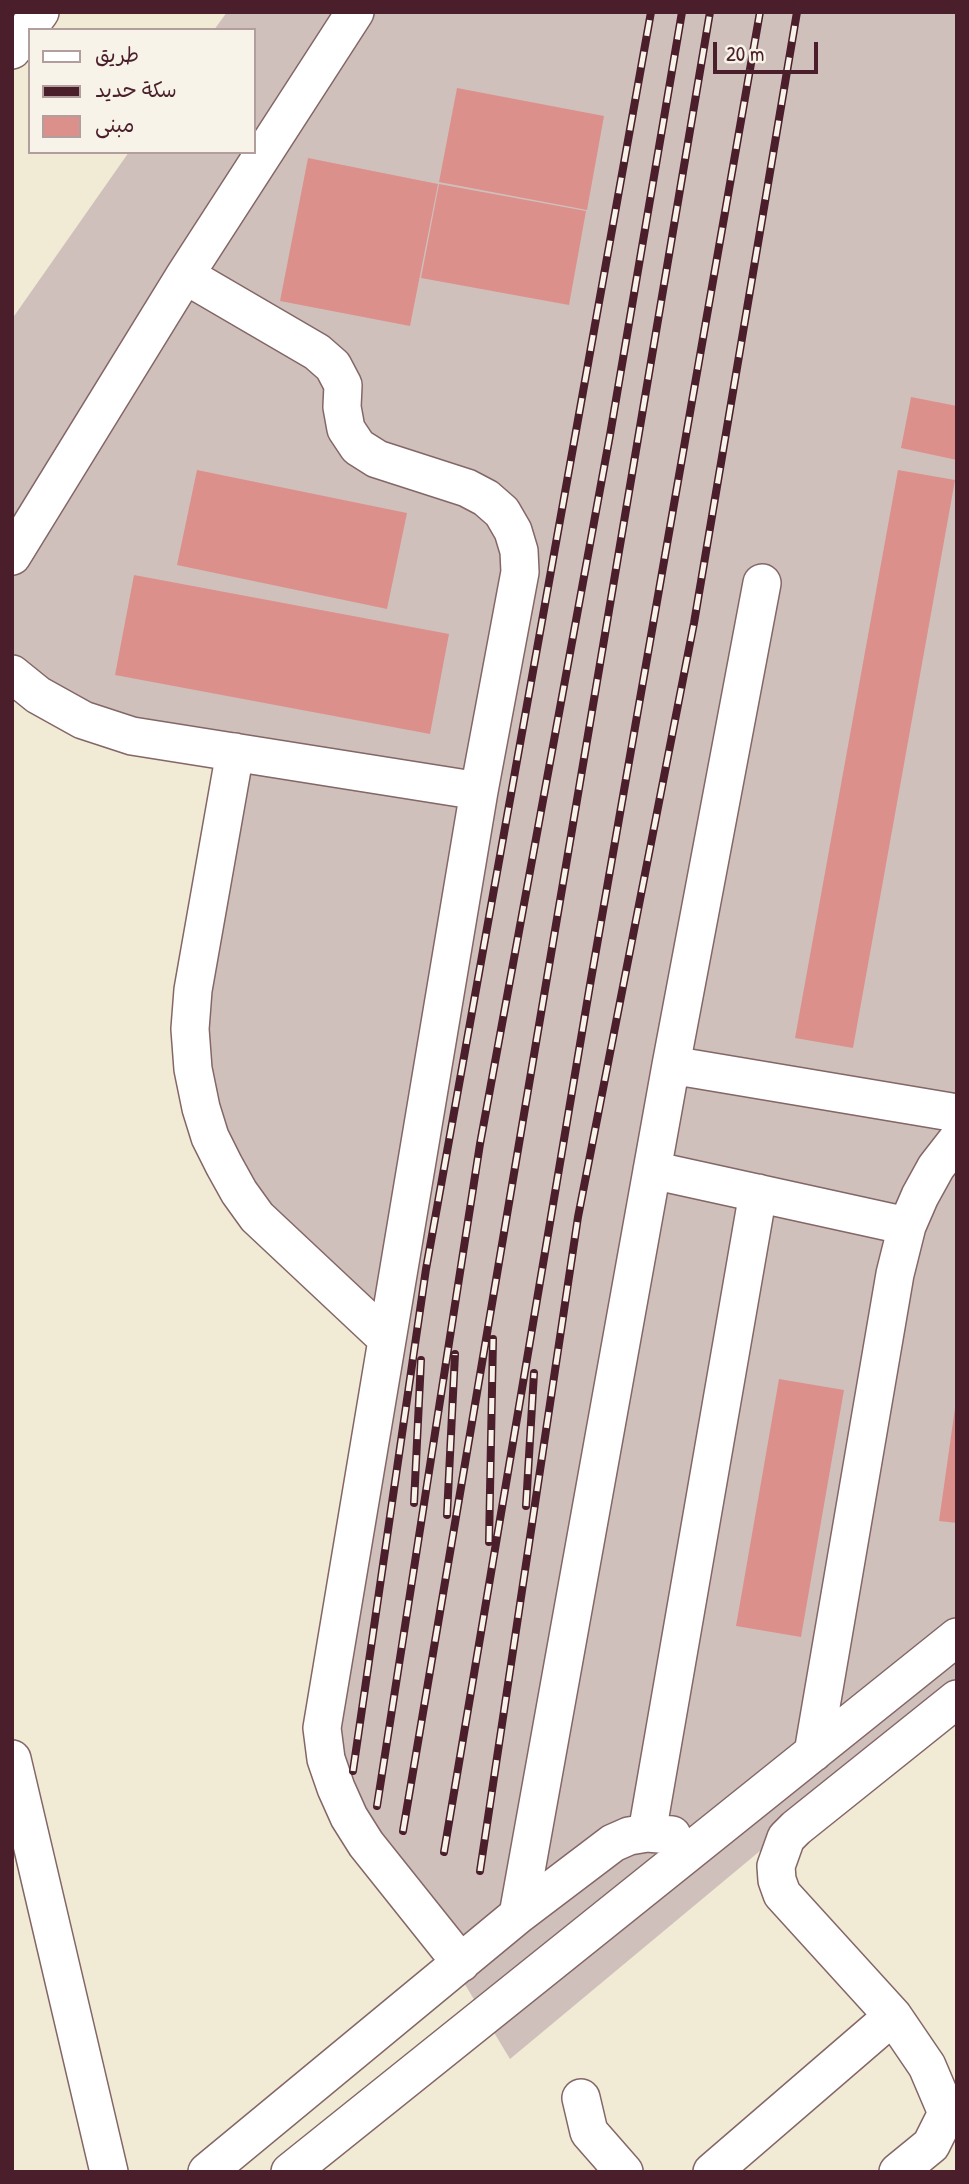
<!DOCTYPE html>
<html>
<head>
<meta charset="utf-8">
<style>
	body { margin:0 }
	#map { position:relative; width:969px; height:2184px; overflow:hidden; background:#f1ead4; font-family:"Patrick Hand","Playpen Sans Arabic",sans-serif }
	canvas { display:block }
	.frame { position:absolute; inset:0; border:14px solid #4a1f2b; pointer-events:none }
	.legend { position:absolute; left:28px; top:28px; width:228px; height:126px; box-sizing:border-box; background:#f7f3e8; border:2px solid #b29e9c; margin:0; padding:9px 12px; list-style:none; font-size:21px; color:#4a1f2b }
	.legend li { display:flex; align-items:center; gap:14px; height:35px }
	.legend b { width:35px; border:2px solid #b29e9c }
	.scale { position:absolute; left:713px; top:42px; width:105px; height:32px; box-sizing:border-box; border:4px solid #4a1f2b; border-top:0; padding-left:9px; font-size:21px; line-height:24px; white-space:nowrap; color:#4a1f2b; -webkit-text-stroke:5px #f7f3e8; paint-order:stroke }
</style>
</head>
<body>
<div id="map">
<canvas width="969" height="2184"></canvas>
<div class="frame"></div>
<ul class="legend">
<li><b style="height:9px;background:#fff"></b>طريق</li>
<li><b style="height:9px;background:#4a1f2b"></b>سكة حديد</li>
<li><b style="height:19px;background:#dc908c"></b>مبنى</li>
</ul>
<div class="scale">20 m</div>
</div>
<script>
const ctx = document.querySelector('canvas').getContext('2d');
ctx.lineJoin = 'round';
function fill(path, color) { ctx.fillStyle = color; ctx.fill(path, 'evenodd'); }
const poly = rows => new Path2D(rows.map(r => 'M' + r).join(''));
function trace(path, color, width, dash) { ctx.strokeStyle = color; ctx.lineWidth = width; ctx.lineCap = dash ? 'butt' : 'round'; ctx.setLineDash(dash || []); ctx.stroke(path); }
fill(poly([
	[227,12,957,12,957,1687,510,2059,356,1804,322,1728,386,1338,257,1217,193,1069,235,753,80,732,12,664,12,319,129,152,254,152,254,30,214,30]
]), '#d0c0bc');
fill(poly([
	[457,88,604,116,587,210,439,182],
	[308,158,438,184,410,326,280,301],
	[439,184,586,211,569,305,421,278],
	[911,397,957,406,957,460,901,448],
	[197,470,407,513,387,609,177,565],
	[898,470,955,480,853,1048,795,1038],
	[134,575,449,634,430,734,115,675],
	[779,1379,844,1390,801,1637,736,1626],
	[955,1408,957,1408,957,1523,939,1521]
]), '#dc908c');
const minor = poly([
	[12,50,40,12],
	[185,275,317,352,333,366,343,385,342,407,346,429,358,447,377,459,467,488,486,498,502,512,513,531,519,551,520,572,479,791,322,1728,326,1759,336,1788,349,1817,366,1844,461,1963],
	[12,556,185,275,355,12],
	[12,674,38,695,83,720,132,736,479,791],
	[235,752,193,990,190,1029,193,1069,201,1108,210,1137,224,1165,239,1192,257,1217,386,1338],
	[671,1065,957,1113],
	[652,1170,907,1226],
	[813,1753,895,1274,907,1226,920,1196,936,1167,957,1140],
	[12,1759,109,2172],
	[647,1833,758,1193],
	[518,1915,671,1065,762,583],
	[581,2098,589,2132,624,2172],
	[207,2172,518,1915,613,1843,629,1836,647,1833,672,1835],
	[290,2172,957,1637],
	[712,2172,893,2016],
	[898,2172,931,2145,947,2113,927,2066,893,2016,782,1894,777,1880,776,1866,786,1838,796,1828,957,1699]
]);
trace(minor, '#846666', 40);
trace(minor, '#fff', 37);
const rail = poly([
	[414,1503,421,1360],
	[526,1506,534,1373],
	[447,1515,455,1354],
	[489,1542,493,1339],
	[353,1771,426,1269,651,12],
	[377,1806,480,1144,610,435,682,12],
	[403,1831,710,12],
	[444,1852,590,985,760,12],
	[480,1871,578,1217,694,623,797,12]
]);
trace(rail, '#4a1f2b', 8);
trace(rail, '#f7f3e8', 5, [16]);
</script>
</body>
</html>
